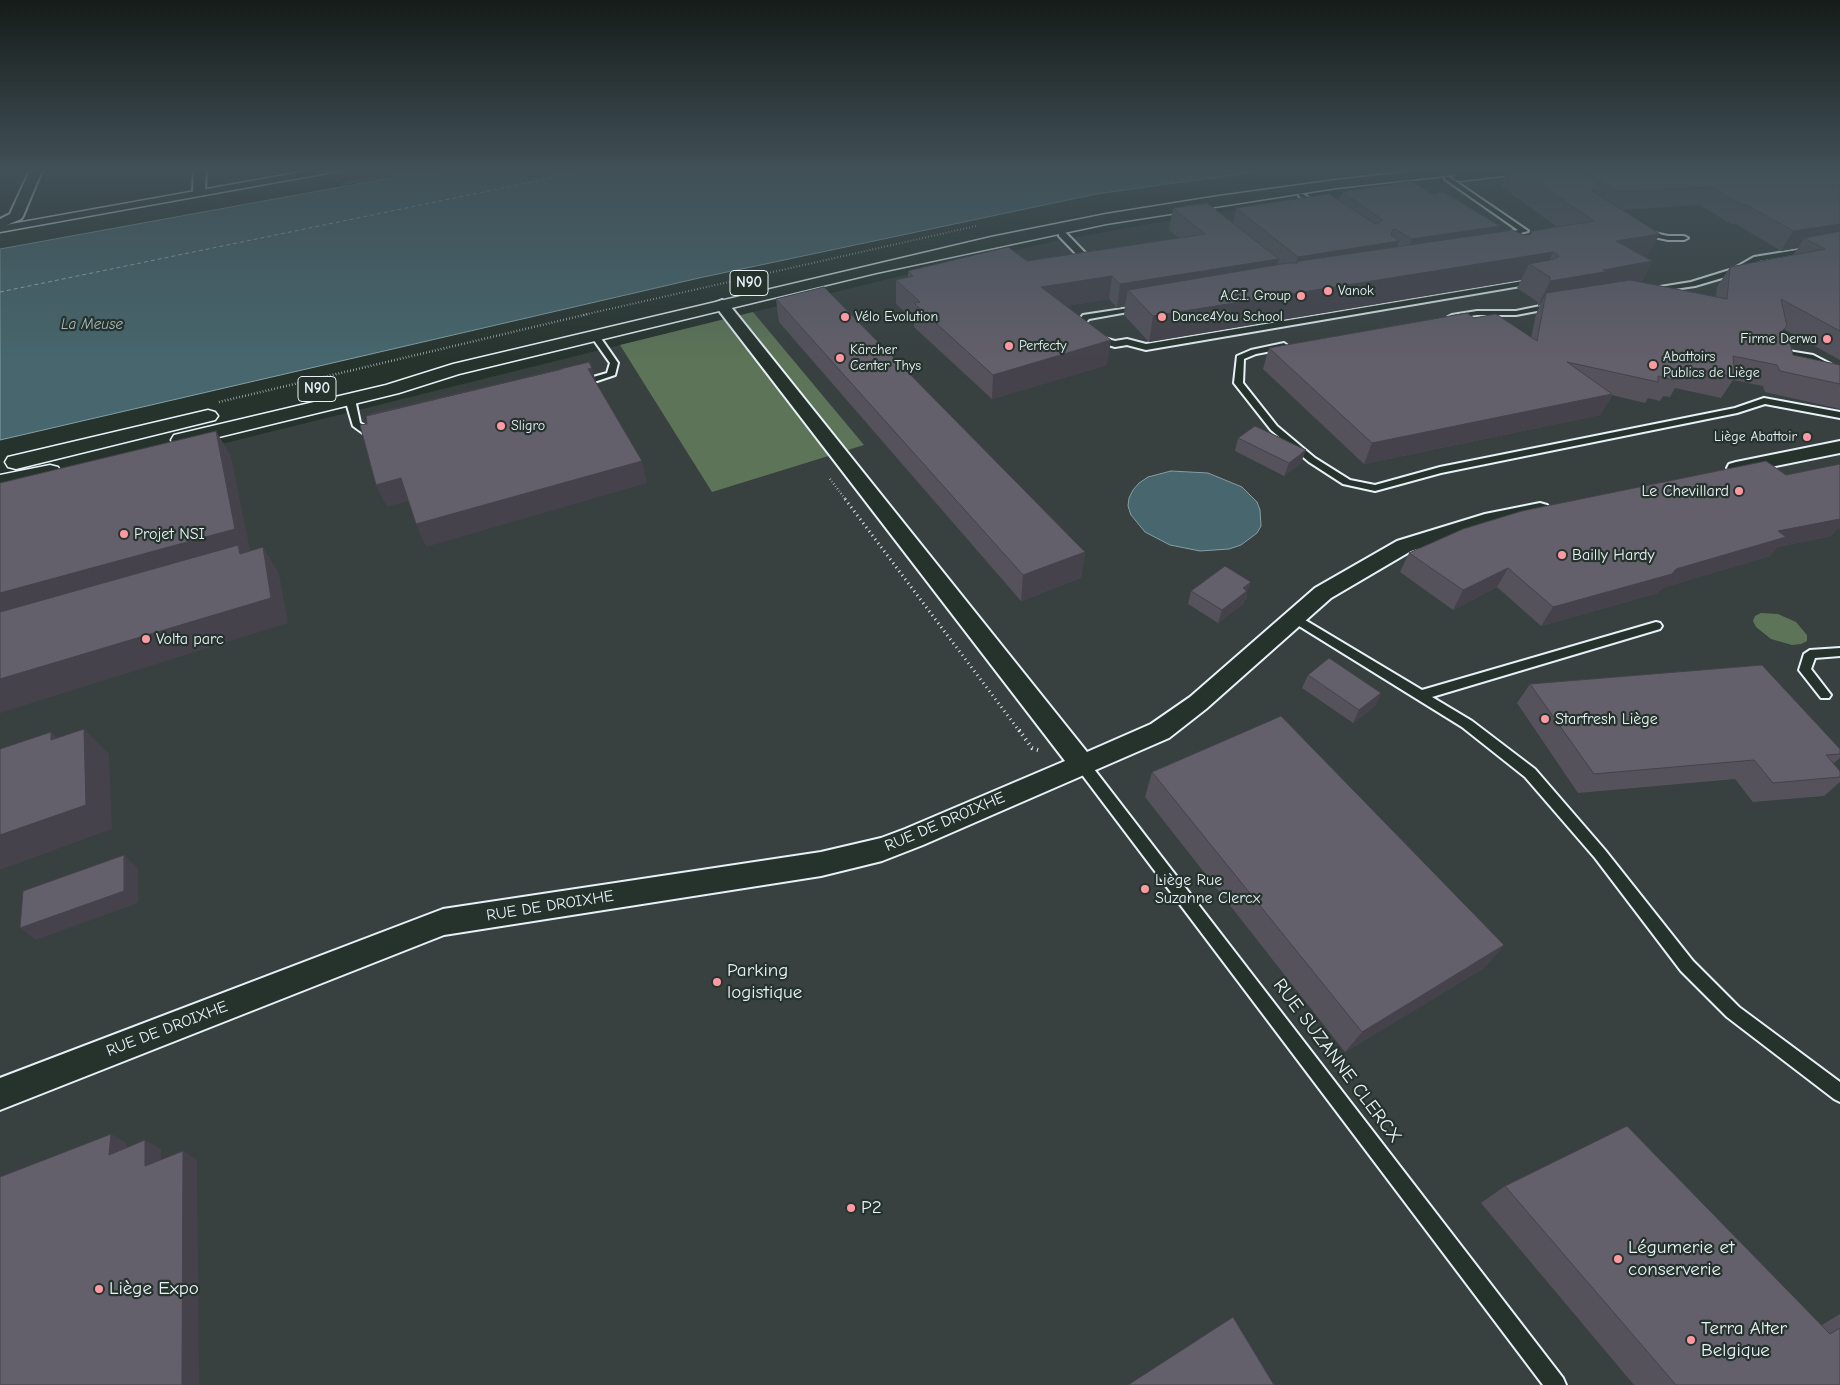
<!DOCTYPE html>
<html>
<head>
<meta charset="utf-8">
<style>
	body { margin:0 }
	canvas { display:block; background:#26332d }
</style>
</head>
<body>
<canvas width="1840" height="1385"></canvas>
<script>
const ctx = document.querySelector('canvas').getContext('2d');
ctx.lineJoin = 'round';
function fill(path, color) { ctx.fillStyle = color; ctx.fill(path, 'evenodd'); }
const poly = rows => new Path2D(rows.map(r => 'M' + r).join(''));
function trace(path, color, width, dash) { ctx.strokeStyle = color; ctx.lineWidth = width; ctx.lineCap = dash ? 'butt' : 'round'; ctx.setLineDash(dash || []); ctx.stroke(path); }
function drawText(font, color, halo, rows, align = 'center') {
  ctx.font = font + ' "Comic Neue",sans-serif'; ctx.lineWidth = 4.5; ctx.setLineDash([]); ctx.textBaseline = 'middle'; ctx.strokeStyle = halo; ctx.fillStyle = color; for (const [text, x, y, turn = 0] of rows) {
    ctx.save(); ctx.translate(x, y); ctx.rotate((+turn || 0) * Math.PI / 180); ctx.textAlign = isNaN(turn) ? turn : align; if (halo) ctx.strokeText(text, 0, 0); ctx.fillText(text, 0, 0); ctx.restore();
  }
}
fill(poly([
	[1584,172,1840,188,1840,1385,0,1385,0,499,717,321,909,274,1061,240,1194,216,1299,201,1440,185]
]), '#384040');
fill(poly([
	[753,312,864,445,712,492,620,345],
	[1761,613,1778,614,1796,622,1807,635,1807,641,1801,644,1792,645,1771,639,1756,627,1753,621,1755,616]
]), '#5d7458');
const water = poly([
	[445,168,1284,168,1096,194,699,278,0,440,0,249,445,168],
	[1171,471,1208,473,1242,487,1257,502,1260,510,1261,526,1257,533,1241,545,1229,549,1200,551,1170,545,1145,532,1131,515,1128,506,1129,498,1133,490,1139,483,1148,477,1171,471]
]);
fill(water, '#47666d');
trace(water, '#879ea5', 1);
trace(poly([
	[0,292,556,177,574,168]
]), '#a8b9c0', 1, [4, 3]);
const service = poly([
	[1445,177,1449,177,1528,231,1499,239,1499,235,1518,230,1445,179,1445,177],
	[1299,194,1303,194,1323,208,1317,209,1299,196,1299,194],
	[1640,230,1668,236,1684,236,1688,238,1684,240,1668,240,1640,234,1640,230],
	[1059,232,1065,232,1094,262,1094,266,1088,266,1059,236,1059,232],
	[1840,243,1840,247,1759,261,1739,273,1695,286,1654,292,1650,290,1654,288,1691,282,1733,269,1754,257,1840,243],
	[1535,279,1539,281,1538,283,1146,350,1127,345,1115,347,1091,340,1080,333,1076,324,1083,315,1142,306,1143,308,1139,310,1089,319,1084,324,1087,330,1097,336,1115,341,1127,339,1146,344,1535,279],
	[1555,303,1558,303,1558,307,1516,315,1477,315,1452,319,1448,317,1452,315,1477,311,1516,311,1555,303],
	[592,334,598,334,618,363,615,375,582,386,576,386,576,382,607,373,610,363,591,336,592,334],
	[1284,343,1288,346,1287,348,1256,354,1244,359,1243,383,1277,426,1315,458,1350,480,1375,485,1440,467,1735,408,1764,398,1840,412,1840,418,1765,404,1737,413,1441,473,1375,491,1343,484,1309,462,1271,430,1234,383,1237,356,1251,350,1284,343],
	[1776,349,1813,355,1840,369,1840,375,1808,359,1773,354,1773,350,1776,349],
	[350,396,355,399,360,423,370,429,378,431,378,435,364,434,353,426,345,399,350,396],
	[1295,614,1422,690,1656,622,1660,623,1662,626,1660,629,1432,697,1472,721,1535,769,1605,850,1693,961,1739,1007,1840,1082,1840,1102,1834,1099,1727,1017,1681,971,1595,858,1525,777,1462,727,1291,621,1289,618,1291,615,1295,614],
	[1840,648,1840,656,1815,658,1811,669,1831,695,1829,698,1821,698,1799,670,1804,654,1810,650,1840,648],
	[1082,759,1087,760,1563,1378,1566,1385,1543,1385,1077,768,1075,764,1077,760,1082,759]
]);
const pedestrian = poly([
	[324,168,343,168,338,171,0,232,0,226,324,168]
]);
const minor = poly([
	[31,168,43,168,23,216,21,219,0,228,0,219,10,214,31,168],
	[194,168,206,168,205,192,204,195,194,195,193,192,194,168],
	[722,300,727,302,1087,752,1151,724,1190,697,1315,588,1397,541,1485,514,1540,503,1547,505,1550,509,1547,513,1489,526,1411,551,1331,598,1206,709,1169,738,923,845,882,861,821,876,444,935,0,1110,0,1078,443,909,821,852,881,838,905,829,1065,761,717,308,714,305,717,302,722,300],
	[1840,441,1840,453,1736,474,1729,472,1727,468,1729,464,1736,462,1840,441]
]);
const primary = poly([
	[1443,168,1485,168,1484,170,1515,168,1518,171,1516,174,1511,175,1460,181,1455,180,1453,177,1454,175,1336,188,1106,224,876,273,459,374,399,393,182,446,174,445,171,440,174,435,386,385,453,364,991,237,1106,214,1219,196,1336,180,1443,168],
	[208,410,215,412,218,416,215,420,16,469,8,467,5,462,8,457,208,410],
	[50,465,58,467,61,472,58,477,0,489,0,475,50,465]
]);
trace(service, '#e8f1f8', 4);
trace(pedestrian, '#e8f1f8', 3);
trace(minor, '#e8f1f8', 4);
trace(primary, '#e8f1f8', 3);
trace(poly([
	[353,172,379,168],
	[342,184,432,168],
	[583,315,976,226]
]), '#e8f1f8', 2, [0.5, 2.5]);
trace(poly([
	[219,402,588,314],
	[830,479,846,500]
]), '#e8f1f8', 2.5, [0.5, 2.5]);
trace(poly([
	[845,499,1020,732]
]), '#e8f1f8', 3, [1, 4]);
trace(poly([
	[1019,730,1032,748,1041,751]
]), '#e8f1f8', 4, [1, 4.5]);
fill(service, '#26332d');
fill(pedestrian, '#26332d');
fill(minor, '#26332d');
fill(primary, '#26332d');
fill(poly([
	[1509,168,1575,168,1576,169,1577,168,1840,168,1840,360,1784,329,1782,332,1793,355,1840,365,1840,409,1765,392,1763,386,1733,380,1721,398,1675,388,1670,397,1663,396,1660,401,1648,398,1645,403,1612,395,1600,415,1364,464,1263,369,1269,348,1474,318,1531,338,1536,314,1540,305,1538,306,1538,302,1517,288,1521,280,1149,342,1124,315,1125,306,1117,308,1109,299,1066,306,1107,365,992,399,914,327,914,320,896,304,896,280,908,277,908,271,1027,261,1179,238,1169,230,1173,208,1233,223,1236,208,1339,201,1342,192,1498,232,1530,235,1557,227,1501,186],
	[1700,205,1731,224,1736,224,1781,251,1798,248,1793,255,1730,267,1717,287,1716,297,1641,282,1652,261,1646,258,1623,210],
	[776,299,1085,552,1081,578,1021,601,779,322],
	[1238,438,1301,463,1284,476,1235,451],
	[1840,464,1840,529,1837,529,1831,536,1777,547,1770,556,1662,588,1658,593,1541,626,1497,587,1453,610,1400,572,1409,553],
	[1191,591,1247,595,1243,604,1218,623,1188,604],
	[1308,675,1381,693,1375,706,1353,723,1302,688],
	[1530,684,1840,749,1840,758,1833,764,1840,771,1840,782,1824,796,1753,802,1735,779,1578,793,1517,703],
	[1152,772,1504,945,1484,968,1345,1052,1145,797],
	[1505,1186,1822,1325,1840,1314,1840,1385,1634,1385,1481,1203]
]), '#55525c');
fill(poly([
	[1840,224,1840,241,1804,238,1798,248,1781,251,1793,231],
	[1500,226,1491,248,1404,261,1412,239],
	[1660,234,1646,258,1616,241],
	[1399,241,1391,263,1292,279,1298,257],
	[1553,252,1543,273,1529,264,1521,280,1149,342,1153,316],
	[1279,259,1272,282,1128,290,1125,306,1117,308,1120,284],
	[1652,261,1638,286,1546,293,1540,305,1538,306,1550,281,1603,270],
	[1112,276,1109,299,1038,311,1041,287],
	[1111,340,1107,365,992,399,993,375],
	[592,368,598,389,371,422],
	[1612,394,1600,415,1364,464,1372,443],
	[216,431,231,456,251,555,0,625,0,593],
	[1306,450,1301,463,1284,476,1289,463],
	[642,461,647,483,426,547,416,524],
	[401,478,412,500,387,507,376,485],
	[1840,514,1840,529,1837,529,1831,536,1777,547,1770,556,1662,588,1658,593,1541,626,1553,607,1676,569,1778,531],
	[263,547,279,573,288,623,0,713,0,679],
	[1085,552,1081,578,1021,601,1023,575],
	[1508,568,1497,587,1453,610,1463,590],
	[1251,582,1243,604,1218,623,1222,610,1243,588],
	[1381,693,1375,706,1353,723,1359,710],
	[84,729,109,754,112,829,0,870,0,835],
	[51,732,77,757,51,740],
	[124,855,138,868,138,903,36,940,20,928],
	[1504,945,1484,968,1345,1052,1362,1032],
	[111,1134,127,1143,125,1164,109,1155],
	[145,1140,161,1149,161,1174,145,1166],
	[183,1151,197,1160,199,1385,182,1385]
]), '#45424b');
const building = poly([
	[1516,168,1575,168,1605,189,1591,190,1660,234,1616,241,1652,261,1603,270,1610,271,1550,281,1550,277,1529,264,1554,259,1559,256,1553,252,1153,316,1128,290,1287,263,1297,263,1299,261,1512,230,1524,235,1530,235,1532,231,1594,221,1516,168],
	[1582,168,1840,168,1840,224,1793,231,1747,205,1742,205,1711,187,1619,192,1582,168],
	[1411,181,1432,194,1444,192,1500,226,1412,239,1397,230,1393,229,1391,235,1399,241,1298,257,1236,208,1329,194,1375,224,1383,220,1342,192,1411,181],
	[1207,203,1279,259,1120,284,1112,276,1041,287,1111,340,993,375,914,303,920,302,896,280,913,276,908,271,1008,247,1027,261,1205,234,1173,208,1207,203],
	[1840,231,1840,331,1781,299,1787,326,1782,331,1788,335,1793,355,1840,365,1840,384,1780,371,1777,365,1733,356,1735,377,1684,366,1683,375,1673,374,1673,380,1658,376,1658,382,1567,362,1612,394,1372,443,1269,348,1467,313,1474,318,1496,314,1537,341,1546,293,1630,280,1727,299,1730,267,1825,249,1804,238,1840,231],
	[824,287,1085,552,1023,575,776,299,824,287],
	[589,362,592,368,588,369,642,461,416,524,401,478,376,485,360,425,367,424,366,416,589,362],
	[562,369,370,415,370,414,562,369],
	[1255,426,1306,450,1289,463,1238,438,1255,426],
	[216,431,235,529,0,593,0,483,216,431],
	[1766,461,1786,475,1840,464,1840,519,1778,531,1786,537,1676,569,1672,574,1553,607,1508,568,1463,590,1409,553,1463,529,1522,511,1766,461],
	[238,545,240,554,263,547,271,598,0,679,0,612,238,545],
	[1225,566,1251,582,1243,588,1247,591,1222,610,1191,591,1225,566],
	[1329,658,1381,693,1359,710,1308,675,1329,658],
	[1762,665,1840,749,1840,754,1826,755,1840,771,1840,777,1773,783,1754,760,1594,774,1530,684,1762,665],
	[1281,716,1504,945,1362,1032,1152,772,1281,716],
	[84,729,86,805,0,835,0,749,51,732,51,740,84,729],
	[124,855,124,891,20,928,23,891,124,855],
	[1627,1126,1830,1334,1840,1328,1840,1385,1676,1385,1505,1186,1627,1126],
	[111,1134,109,1155,145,1140,145,1166,183,1151,182,1385,0,1385,0,1177,111,1134],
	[1233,1317,1274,1385,1128,1385,1233,1317]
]);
fill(building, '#635f6b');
trace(building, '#45424b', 1);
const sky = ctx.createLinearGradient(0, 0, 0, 361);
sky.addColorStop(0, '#151c19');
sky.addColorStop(0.47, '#415057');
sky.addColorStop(1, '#41505700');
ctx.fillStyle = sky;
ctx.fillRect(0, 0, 1840, 361);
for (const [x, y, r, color] of [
	[1328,291,5,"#ff9aa2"],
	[1301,296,5,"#ff9aa2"],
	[845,317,5,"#ff9aa2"],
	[1162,317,5,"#ff9aa2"],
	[1827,339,5,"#ff9aa2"],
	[1009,346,5,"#ff9aa2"],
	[840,358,5,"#ff9aa2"],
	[1653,365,5,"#ff9aa2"],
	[501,426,5,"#ff9aa2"],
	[1807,437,5,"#ff9aa2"],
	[1739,491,5,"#ff9aa2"],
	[124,534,5,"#ff9aa2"],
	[1562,555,5,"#ff9aa2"],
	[146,639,5,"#ff9aa2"],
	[1545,719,5,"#ff9aa2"],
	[1145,889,5,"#ff9aa2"],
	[717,982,5,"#ff9aa2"],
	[851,1208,5,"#ff9aa2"],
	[1618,1259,5,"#ff9aa2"],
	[99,1289,5,"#ff9aa2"],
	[1691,1340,5,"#ff9aa2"]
]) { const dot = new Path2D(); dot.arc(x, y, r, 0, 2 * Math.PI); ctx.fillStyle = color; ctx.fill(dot); trace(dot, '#26332d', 2); }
drawText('14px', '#e8f1f8', '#26332d', [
	["Vanok",1338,291],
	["A.C.I. Group",1291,296,"right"],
	["Vélo Evolution",855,317],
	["Dance4You School",1172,317],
	["Firme Derwa",1817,339,"right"],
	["Perfecty",1019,346],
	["Kärcher",850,350],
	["Center Thys",850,366],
	["Abattoirs",1663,357],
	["Publics de Liège",1663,373],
	["Sligro",511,426],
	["Liège Abattoir",1797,437,"right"]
], 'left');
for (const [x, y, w] of [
	[749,283,38],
	[317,389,38]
]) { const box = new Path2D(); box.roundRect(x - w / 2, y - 12.5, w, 25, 4); ctx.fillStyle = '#26332d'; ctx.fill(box); trace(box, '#e8f1f8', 1); }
drawText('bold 15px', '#e8f1f8', null, [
	["N90",749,283],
	["N90",317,389]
]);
drawText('italic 15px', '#a8b9c0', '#26332d', [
	["La Meuse",92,325]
]);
drawText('16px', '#e8f1f8', '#26332d', [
	["Le Chevillard",1729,491,"right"],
	["Projet NSI",134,534],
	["Bailly Hardy",1572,555],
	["Volta parc",156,639],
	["Starfresh Liège",1555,719],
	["Liège Rue",1155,880],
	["Suzanne Clercx",1155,898]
], 'left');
drawText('16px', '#e8f1f8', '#26332d', [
	["RUE DE DROIXHE",945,822,-23],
	["RUE DE DROIXHE",550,906,-9],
	["RUE DE DROIXHE",167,1029,-21]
]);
drawText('19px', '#e8f1f8', '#26332d', [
	["Parking",727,971],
	["logistique",727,993],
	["P2",861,1208],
	["Légumerie et",1628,1248],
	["conserverie",1628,1270],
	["Liège Expo",109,1289],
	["Terra Alter",1701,1329],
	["Belgique",1701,1351]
], 'left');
drawText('19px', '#e8f1f8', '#26332d', [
	["RUE SUZANNE CLERCX",1337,1061,53]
]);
</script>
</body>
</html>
